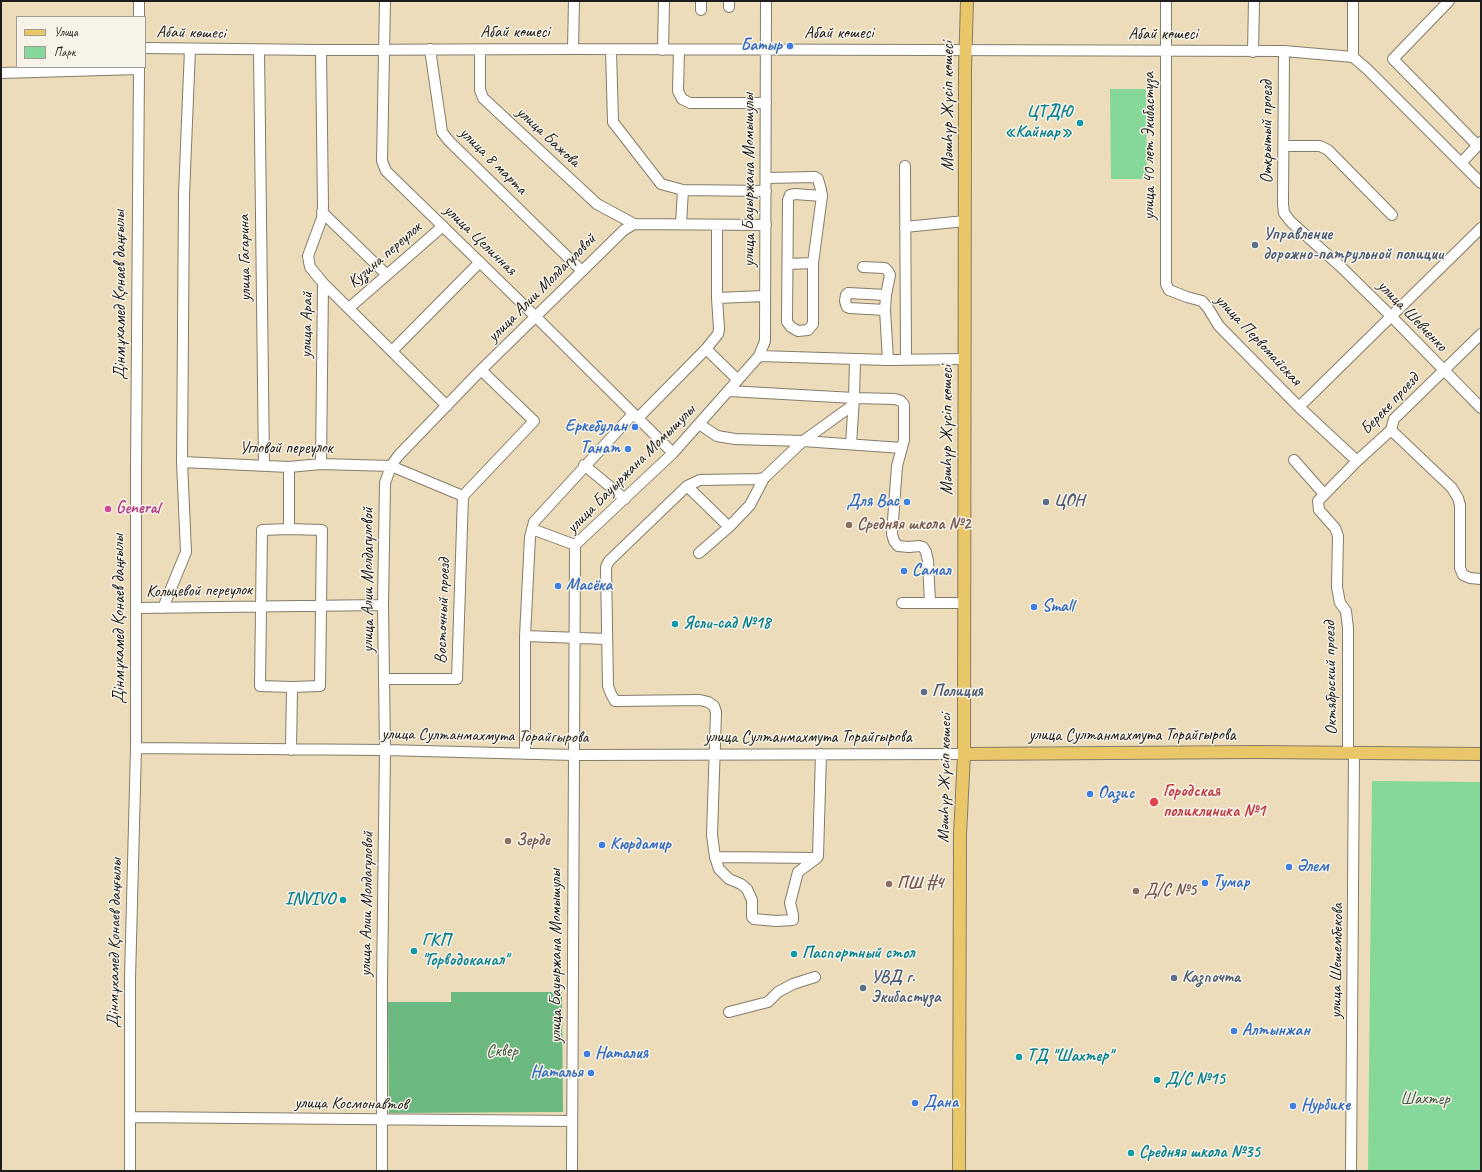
<!DOCTYPE html>
<html>
<head>
<meta charset="utf-8">
<style>
	body { margin:0 }
	#map { position:relative; width:1482px; height:1172px; overflow:hidden; background:#eddcb9; font-family:Caveat,sans-serif }
	canvas { display:block }
	.frame { position:absolute; inset:0; border:2px solid #1c1c1c; pointer-events:none }
	.legend { position:absolute; left:16px; top:16px; width:130px; height:52px; box-sizing:border-box; background:#f7f3e8; border:1px solid #9f9d96; margin:0; padding:5px 7px; list-style:none; font-size:12px; color:#1c1c1c }
	.legend li { display:flex; align-items:center; gap:8px; height:20px }
	.legend b { width:20px; border:1px solid #9f9d96 }
</style>
</head>
<body>
<div id="map">
<canvas width="1482" height="1172"></canvas>
<div class="frame"></div>
<ul class="legend">
<li><b style="height:5px;background:#e9c769"></b>Улица</li>
<li><b style="height:11px;background:#85d899"></b>Парк</li>
</ul>
</div>
<script>
const ctx = document.querySelector('canvas').getContext('2d');
ctx.lineJoin = 'round';
function fill(path, color) { ctx.fillStyle = color; ctx.fill(path, 'evenodd'); }
const poly = rows => new Path2D(rows.map(r => 'M' + r).join(''));
function trace(path, color, width, dash) { ctx.strokeStyle = color; ctx.lineWidth = width; ctx.lineCap = dash ? 'butt' : 'round'; ctx.setLineDash(dash || []); ctx.stroke(path); }
function drawText(font, color, halo, rows, align = 'center') {
  ctx.font = font + ' Caveat,sans-serif'; ctx.lineWidth = 3; ctx.setLineDash([]); ctx.textBaseline = 'middle'; ctx.strokeStyle = halo; ctx.fillStyle = color; for (const [text, x, y, turn = 0] of rows) {
    ctx.save(); ctx.translate(x, y); ctx.rotate((+turn || 0) * Math.PI / 180); ctx.textAlign = isNaN(turn) ? turn : align; if (halo) ctx.strokeText(text, 0, 0); ctx.fillText(text, 0, 0); ctx.restore();
  }
}
fill(poly([
	[1110,89,1146,89,1147,179,1111,179],
	[1372,781,1481,782,1481,1171,1368,1171]
]), '#85d899');
fill(poly([
	[451,992,562,992,563,1112,389,1113,388,1002,451,1002]
]), '#6cb881');
const minor = poly([
	[139,1,139,17],
	[385,1,382,161,386,171,536,317,673,453],
	[701,1,701,10],
	[729,1,729,7],
	[1166,1,1166,284,1169,290,1187,297,1202,301,1208,308,1219,326,1299,407,1357,461],
	[1353,1,1353,57],
	[1449,1,1393,59,1477,145],
	[145,48,321,50,573,49,1284,51,1353,57,1367,69,1481,183],
	[430,49,442,132,449,141,582,271],
	[573,49,574,1],
	[259,50,264,466],
	[480,50,480,90,483,98,597,204,634,224],
	[611,50,613,122,661,184,683,190,681,224],
	[663,50,664,1],
	[679,50,678,91,682,99,690,103,766,103],
	[1284,51,1283,204,1284,213,1291,222,1340,266,1391,316,1481,408],
	[1253,52,1254,1],
	[1,73,138,69],
	[1284,146,1320,146,1328,150,1392,215],
	[1461,163,1481,142],
	[905,166,906,360],
	[766,178,815,177,818,179,821,190,822,196,813,263,813,324,808,330,798,331,791,327,787,322,788,200,790,195,795,194,822,196],
	[683,190,766,191],
	[322,212,387,275],
	[905,227,965,221],
	[788,264,813,263],
	[863,267,885,268,888,271,890,275,886,295,885,310,888,360],
	[323,283,447,406],
	[717,298,765,296],
	[349,308,443,226],
	[885,310,850,308,847,307,845,301,846,295,848,293,886,295],
	[706,349,738,380],
	[392,351,480,262],
	[759,356,888,360,965,359],
	[855,359,854,398,895,399,901,401,904,405,904,440,897,466,892,534,894,541,898,546,909,547,919,546,923,547,926,552,928,561,930,602],
	[729,391,854,398,851,444],
	[1299,407,1481,228],
	[638,418,706,349,718,334,719,329,717,298,717,225],
	[699,424,717,436,735,439,803,441,902,448],
	[1391,430,1452,488,1458,498,1460,505,1460,568,1463,575,1470,578,1481,579],
	[1294,460,1324,494],
	[182,462,289,467,321,464,391,466,463,496,534,421,481,370],
	[321,464,323,283,310,267,308,256,322,218,323,207,321,50],
	[584,465,625,499],
	[289,467,289,529,262,530,260,686,292,687,291,750],
	[687,486,729,527],
	[289,529,322,530,320,686,292,687],
	[532,529,575,545],
	[699,553,729,527,750,505,764,478],
	[902,603,964,603],
	[137,608,383,605],
	[163,608,186,552,182,462,184,195,190,49],
	[525,636,607,639],
	[384,679,457,679,463,496],
	[136,748,385,750,574,755,964,754],
	[1348,752,1348,628,1346,611,1340,603,1337,587,1338,536,1335,528,1319,510,1318,501,1357,461,1391,430,1394,419,1481,334],
	[525,754,525,636,530,537,534,522,633,414],
	[821,754,818,856,817,858,798,872,790,903,793,915,793,920,776,921,754,919,752,917,752,900,747,889,741,884,729,879,719,869,715,857,712,835,716,712,714,706,708,702,700,700,615,701,611,694,608,686,606,567,609,561,687,486,700,480,759,479,764,478,803,441,853,405],
	[715,857,817,858],
	[729,1012,768,1002,778,992,793,984,815,977],
	[130,1117,572,1121],
	[130,1171,130,979,136,748,136,471,139,67],
	[382,1171,382,984,385,750,383,605,385,483,391,466,398,456,481,370,624,230,634,224,766,225],
	[572,1171,575,545,673,453,759,356,765,341,766,1],
	[1351,1171,1354,752]
]);
const major = poly([
	[964,754,1258,752,1481,754],
	[959,1171,960,835,964,754,965,70,967,1]
]);
trace(minor, '#847c6a', 12);
trace(major, '#847c6a', 14);
trace(minor, '#fff', 10);
trace(major, '#e9c769', 12);
for (const [x, y, r, color] of [
	[790,46,4,"#3f7fe0"],
	[1080,123,4,"#0f9aa8"],
	[1255,245,4,"#5c6f8a"],
	[635,427,4,"#3f7fe0"],
	[628,449,4,"#3f7fe0"],
	[907,502,4,"#3f7fe0"],
	[1046,502,4,"#5c6f8a"],
	[108,509,4,"#d1479c"],
	[849,525,4,"#8d6e63"],
	[904,571,4,"#3f7fe0"],
	[558,586,4,"#3f7fe0"],
	[1034,607,4,"#3f7fe0"],
	[675,624,4,"#0f9aa8"],
	[924,692,4,"#5c6f8a"],
	[1090,794,4,"#3f7fe0"],
	[1154,802,5,"#e0444e"],
	[508,841,4,"#8d6e63"],
	[602,845,4,"#3f7fe0"],
	[1289,867,4,"#3f7fe0"],
	[1205,883,4,"#3f7fe0"],
	[889,884,4,"#8d6e63"],
	[1136,891,4,"#8d6e63"],
	[343,900,4,"#0f9aa8"],
	[414,951,4,"#0f9aa8"],
	[794,954,4,"#0f9aa8"],
	[1174,978,4,"#5c6f8a"],
	[863,988,4,"#5c6f8a"],
	[1234,1031,4,"#3f7fe0"],
	[587,1054,4,"#3f7fe0"],
	[1019,1057,4,"#0f9aa8"],
	[591,1073,4,"#3f7fe0"],
	[1157,1080,4,"#0f9aa8"],
	[915,1103,4,"#3f7fe0"],
	[1293,1106,4,"#3f7fe0"],
	[1131,1153,4,"#0f9aa8"]
]) { const dot = new Path2D(); dot.arc(x, y, r, 0, 2 * Math.PI); ctx.fillStyle = color; ctx.fill(dot); trace(dot, '#f7f3e8', 1.5); }
drawText('17px', '#1c1c1c', '#f7f3e8', [
	["Абай көшесі",191,33,1],
	["Абай көшесі",515,33],
	["Абай көшесі",839,34],
	["Абай көшесі",1163,35],
	["Мәшһүр Жүсіп көшесі",949,106,-90],
	["Открытый проезд",1268,132,-90],
	["улица Бажова",548,137,43],
	["улица 40 лет Экибастуза",1150,146,-90],
	["улица 8 марта",493,161,45],
	["улица Бауыржана Момышулы",750,180,-90],
	["улица Целинная",480,240,44],
	["Кузина переулок",385,255,-41],
	["улица Гагарина",245,258,-91],
	["улица Алии Молдагуловой",542,288,-45],
	["Дінмұхамед Қонаев даңғылы",121,295,-90],
	["улица Шевченко",1412,316,46],
	["улица Арай",307,325,-89],
	["улица Первомайская",1258,340,47],
	["Береке проезд",1390,404,-47],
	["Мәшһүр Жүсіп көшесі",948,430,-90],
	["Угловой переулок",286,449],
	["улица Бауыржана Момышулы",631,469,-45],
	["улица Алии Молдагуловой",369,580,-90],
	["Кольцевой переулок",199,591,-1],
	["Восточный проезд",443,611,-88],
	["Дінмұхамед Қонаев даңғылы",120,619,-90],
	["Октябрьский проезд",1331,678,-91],
	["улица Султанмахмута Торайгырова",485,736,1],
	["улица Султанмахмута Торайгырова",1132,736],
	["улица Султанмахмута Торайгырова",808,738],
	["Мәшһүр Жүсіп көшесі",945,778,-89],
	["улица Алии Молдагуловой",367,904,-89],
	["Дінмұхамед Қонаев даңғылы",115,943,-89],
	["улица Бауыржана Момышулы",557,956,-90],
	["улица Шешембекова",1337,961,-89],
	["улица Космонавтов",351,1104,1]
]);
drawText('bold 17px', '#366cbe', '#f7f3e8', [
	["Батыр",782,46,"right"],
	["Еркебулан",627,427,"right"],
	["Танат",620,449,"right"],
	["Для Вас",899,502,"right"],
	["Самал",912,571],
	["Масёка",566,586],
	["Small",1042,607],
	["Оазис",1098,794],
	["Кюрдамир",610,845],
	["Әлем",1297,867],
	["Тумар",1213,883],
	["Алтынжан",1242,1031],
	["Наталия",595,1054],
	["Наталья",583,1073,"right"],
	["Дана",923,1103],
	["Нурбике",1301,1106]
], 'left');
drawText('bold 17px', '#0d838f', '#f7f3e8', [
	["ЦТДЮ",1072,113,"right"],
	["«Кайнар»",1072,133,"right"],
	["Ясли-сад №18",683,624],
	["INVIVO",335,900,"right"],
	["ГКП",422,941],
	["\"Горводоканал\"",422,961],
	["Паспортный стол",802,954],
	["ТД \"Шахтер\"",1027,1057],
	["Д/С №15",1165,1080],
	["Средняя школа №35",1139,1153]
], 'left');
drawText('bold 17px', '#4e5e75', '#f7f3e8', [
	["Управление",1263,235],
	["дорожно-патрульной полиции",1263,255],
	["ЦОН",1054,502],
	["Полиция",932,692],
	["УВД г.",871,978],
	["Экибастуза",871,998],
	["Казпочта",1182,978]
], 'left');
drawText('bold 17px', '#b23c85', '#f7f3e8', [
	["General",116,509]
], 'left');
drawText('bold 17px', '#785e54', '#f7f3e8', [
	["Средняя школа №2",857,525],
	["Зерде",516,841],
	["ПШ #4",897,884],
	["Д/С №5",1144,891]
], 'left');
drawText('bold 17px', '#be3a42', '#f7f3e8', [
	["Городская",1163,792],
	["поликлиника №1",1163,812]
], 'left');
drawText('17px', '#3c5442', '#f7f3e8', [
	["Сквер",502,1052],
	["Шахтер",1425,1100]
]);
</script>
</body>
</html>
